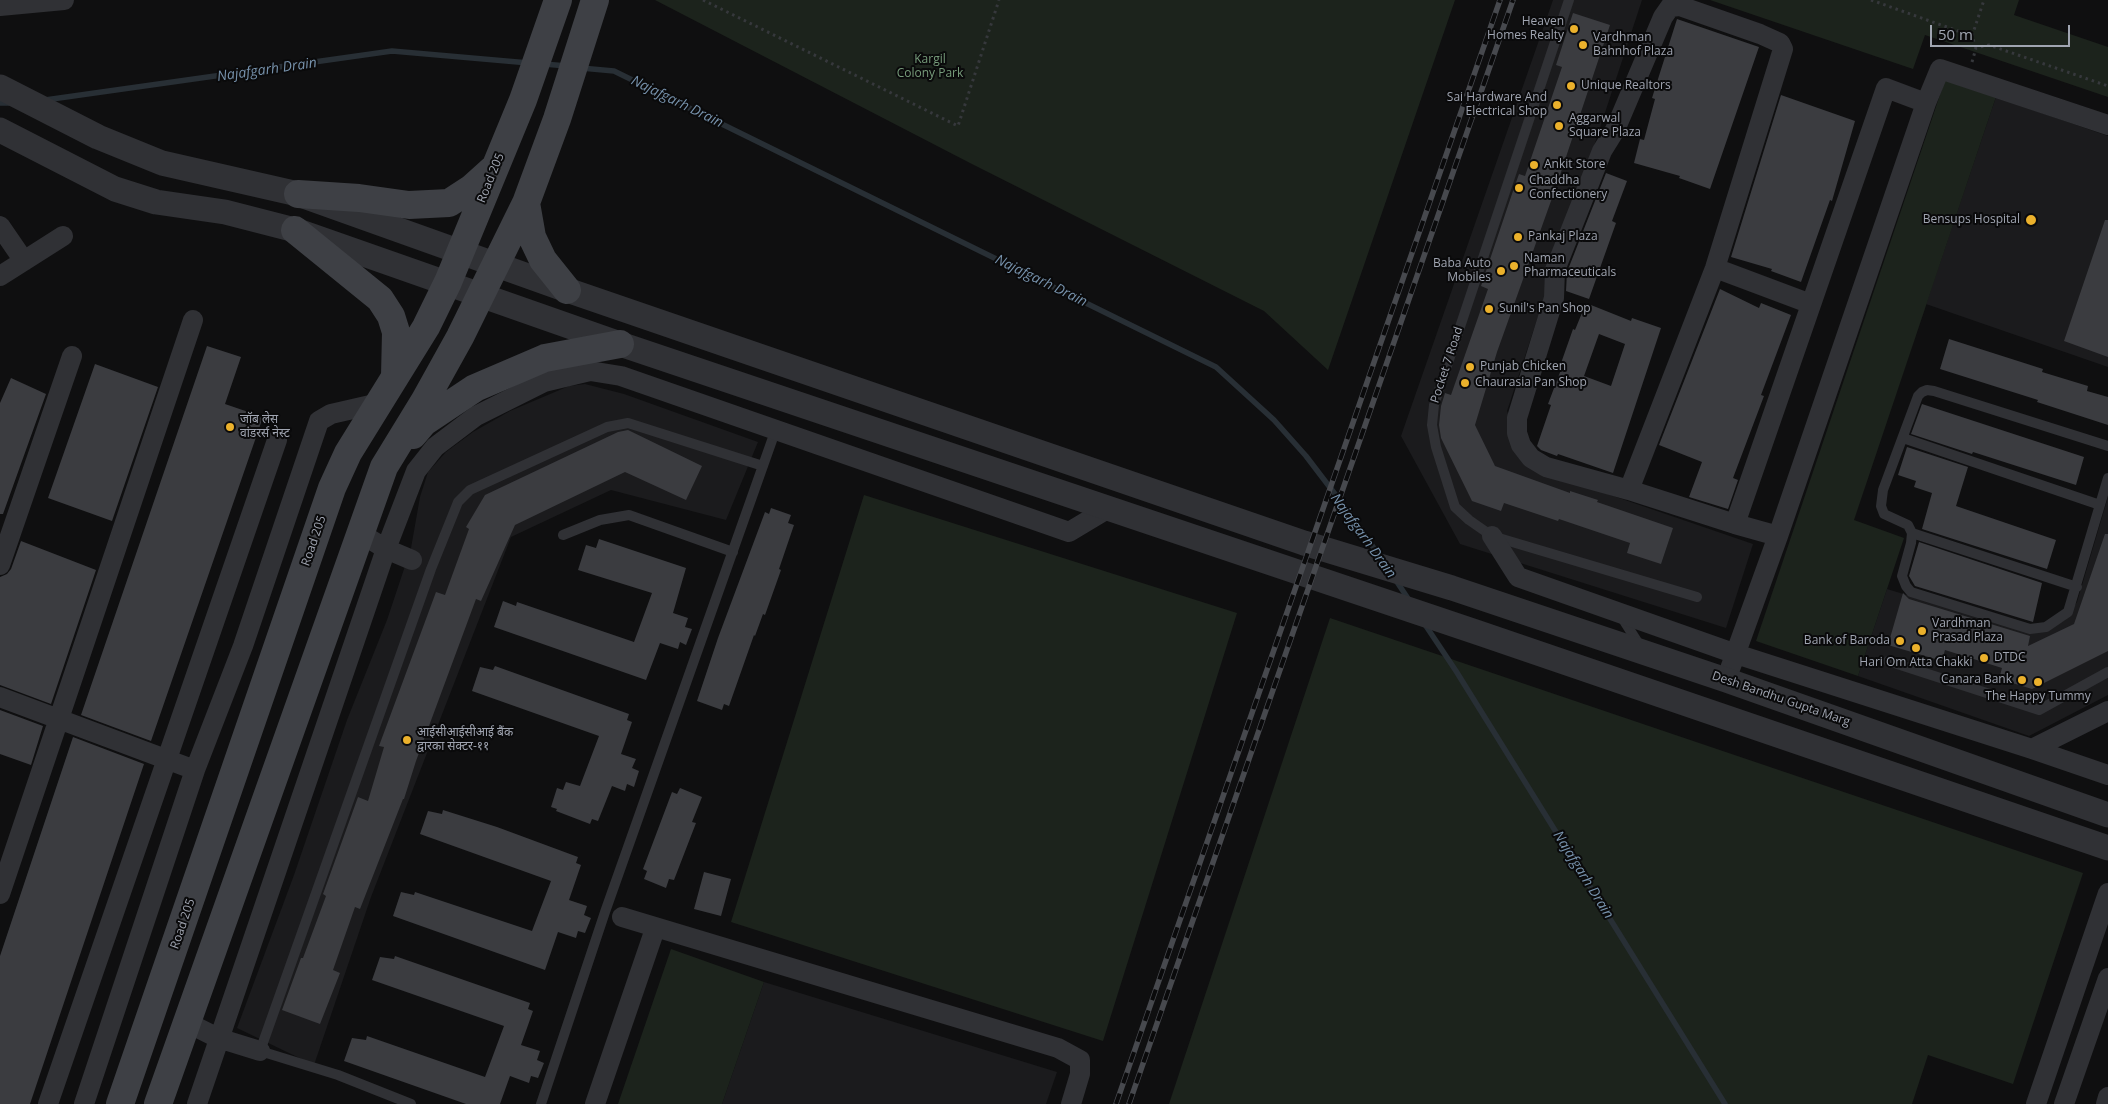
<!DOCTYPE html>
<html>
<head>
<meta charset="utf-8">
<style>
	body { margin:0 }
	#map { position:relative; width:2108px; height:1104px; overflow:hidden; background:#0f0f10; font-family:"Open Sans",sans-serif }
	canvas { display:block }
	.scale { position:absolute; left:1930px; top:25px; width:140px; height:22px; box-sizing:border-box; border:2px solid #a0a5b1; border-top:0; padding-left:6px; font-size:15px; line-height:18px; white-space:nowrap; color:#a0a5b1; -webkit-text-stroke:4px #0a0a0b; paint-order:stroke }
</style>
</head>
<body>
<div id="map">
<canvas width="2108" height="1104"></canvas>
<div class="scale">50 m</div>
</div>
<script>
const ctx = document.querySelector('canvas').getContext('2d');
ctx.lineJoin = 'round';
function fill(path, color) { ctx.fillStyle = color; ctx.fill(path, 'evenodd'); }
const poly = rows => new Path2D(rows.map(r => 'M' + r).join(''));
function trace(path, color, width, dash) { ctx.strokeStyle = color; ctx.lineWidth = width; ctx.lineCap = dash ? 'butt' : 'round'; ctx.setLineDash(dash || []); ctx.stroke(path); }
function drawText(font, color, halo, rows, align = 'center') {
  ctx.font = font + ' "Open Sans","Noto Sans Devanagari",sans-serif'; ctx.lineWidth = 4; ctx.setLineDash([]); ctx.textBaseline = 'middle'; ctx.strokeStyle = halo; ctx.fillStyle = color; for (const [text, x, y, turn = 0] of rows) {
    ctx.save(); ctx.translate(x, y); ctx.rotate((+turn || 0) * Math.PI / 180); ctx.textAlign = isNaN(turn) ? turn : align; if (halo) ctx.strokeText(text, 0, 0); ctx.fillText(text, 0, 0); ctx.restore();
  }
}
fill(poly([
	[1553,0,1642,0,1507,411,1529,467,1753,544,1726,628,1460,544,1401,436],
	[1996,97,2108,136,2108,367,1926,304],
	[585,384,624,394,758,442,726,520,611,490,511,537,371,897,314,1065,237,1028,294,875,347,720,387,620,411,548,420,497,428,472,446,452,473,432,510,411,569,386],
	[2108,497,2108,695,2029,736,1858,676,1887,589,2028,632,2046,631,2065,620,2077,602],
	[764,982,1057,1072,1046,1104,722,1104]
]), '#1b1b1d');
fill(poly([
	[655,0,1455,0,1328,370,1264,311,970,163],
	[1710,0,2019,0,2014,15,2108,47,2108,97,1925,35,1913,69],
	[1945,80,1996,97,1854,520,1904,538,1858,676,1756,641],
	[864,495,1237,613,1103,1041,731,922],
	[1330,618,2083,873,2013,1084,1928,1055,1912,1104,1169,1104],
	[671,949,764,982,722,1104,618,1104]
]), '#1c231c');
trace(poly([
	[544,64,567,66],
	[581,68,614,71,1216,367,1274,420,1306,456,1354,519,1380,557],
	[45,100,392,51,529,63],
	[0,103,11,103],
	[1395,579,1409,600],
	[1424,623,1456,671,1725,1104]
]), '#282f35', 5.5);
fill(poly([
	[1573,13,1610,25,1556,187,1497,352,1475,425,1495,466,1570,493,1570,491,1598,500,1597,502,1673,528,1661,564,1627,553,1630,543,1559,519,1558,521,1504,503,1501,511,1472,501,1441,438,1439,425,1441,406,1445,393,1451,395,1488,289,1481,286,1513,191,1519,174,1525,176,1562,67,1556,65],
	[1677,19,1759,47,1710,189,1679,178,1680,176,1634,163,1640,139,1644,140,1655,99,1652,98],
	[1781,95,1855,121,1832,201,1830,200,1801,282,1771,271,1772,269,1731,257],
	[1606,173,1627,181,1612,221,1616,223,1589,299,1566,291,1567,272],
	[2105,220,2108,220,2108,357,2064,341],
	[1720,289,1759,308,1761,303,1791,315,1761,395,1764,396,1733,478,1738,480,1728,509,1689,497,1702,462,1659,445],
	[1586,303,1631,321,1632,318,1661,328,1613,473,1558,454,1557,456,1541,450,1537,446,1551,405,1548,404,1562,367,1560,366,1573,329,1575,330],
	[1599,334,1625,344,1611,386,1584,376],
	[1949,339,2043,369,2042,372,2088,386,2087,391,2108,397,2108,425,2037,402,2038,400,1940,369],
	[207,346,241,357,225,404,263,417,151,741,81,715],
	[95,364,158,387,112,521,48,498],
	[11,378,46,394,3,514,0,514,0,403],
	[1922,404,2084,457,2076,485,1973,452,1972,454,1911,434],
	[628,430,702,466,686,500,625,472,515,525,481,601,476,599,416,761,404,799,403,799,360,909,355,907,333,970,340,973,320,1024,282,1010,301,958,303,958,326,896,323,894,358,797,368,801,384,747,379,746,436,592,445,595,469,529,466,527,485,495,618,432],
	[1907,447,1968,467,1956,506,2056,540,2047,569,1922,529,1932,493,1914,487,1916,481,1898,475],
	[771,508,791,515,788,523,794,525,779,569,781,570,765,615,763,614,755,636,754,635,729,706,724,704,722,710,697,701,718,638,765,512,769,514],
	[2105,534,2108,534,2108,651,2032,689,1999,679,2002,668,1945,650,1942,661,1888,645,1903,593,1909,599,2030,636,2028,646,2074,624],
	[599,539,686,568,673,613,688,618,685,627,692,629,686,645,680,642,678,649,660,643,646,680,494,627,503,601,516,606,517,602,634,642,652,593,578,570,586,545,596,548],
	[21,541,96,570,51,704,0,685,0,577,7,574,11,569],
	[1919,542,2042,583,2033,622,1915,586,1909,576],
	[495,666,629,714,627,720,632,722,621,754,636,759,632,768,639,771,634,787,627,784,625,791,612,786,598,821,592,819,590,824,556,811,557,809,551,807,557,788,563,790,566,782,580,786,599,736,472,691,480,667,493,670],
	[0,710,43,726,31,765,0,754],
	[73,737,144,764,30,1104,0,1104,0,956],
	[680,788,702,797,692,822,696,823,674,880,669,879,666,888,644,879,647,871,643,869,672,792,677,794],
	[443,810,497,827,578,857,576,863,581,865,569,900,587,906,584,915,591,918,585,933,578,931,576,938,558,932,545,970,393,916,401,892,414,895,415,892,532,931,551,881,420,834,428,811,442,814],
	[704,872,731,879,721,916,694,909],
	[395,956,530,1003,528,1009,533,1011,521,1045,540,1051,537,1060,544,1063,538,1078,531,1076,529,1083,510,1076,500,1104,466,1104,344,1061,352,1038,366,1040,367,1036,485,1077,504,1026,372,980,380,957,394,959]
]), '#3b3c40');
trace(poly([
	[703,0,958,126,999,0],
	[1871,0,1972,36],
	[1976,48,1972,36,1984,0],
	[1972,62,1976,48,1989,45,2108,86]
]), '#36383c', 3, [2.5, 4]);
trace(poly([
	[1569,0,1434,405,1432,425,1436,447,1455,507,1469,520,1492,536,1697,597],
	[1903,438,2100,505],
	[2108,446,1934,391,1927,390,1922,392,1918,396,1883,490,1881,506,1884,514,1908,525,1912,533,1911,543,1902,576,1906,586,1911,592,2030,629,2046,627,2068,612,2108,478],
	[1912,533,2077,587],
	[563,535,600,520,629,515,733,552],
	[1621,616,1640,646],
	[1888,661,2039,710,2108,672],
	[411,1104,338,1075,260,1051,431,569,458,502,470,490,607,427,628,423,763,466],
	[541,1104,605,912,776,429]
]), '#303135', 10);
trace(poly([
	[0,6,64,0],
	[0,226,24,261],
	[1715,268,1811,304],
	[0,276,63,236],
	[1629,490,1715,268,1783,49,1780,43,1760,34,1680,6,1670,7,1663,17,1615,130,1602,151,1555,270,1554,298,1517,418,1517,433,1521,445,1531,458,1546,467,1629,490,1735,524],
	[360,533,386,549,412,560],
	[1492,536,1518,577,1736,654,2032,749,2108,775],
	[1778,536,1735,524,1886,88,1926,103],
	[0,565,72,356],
	[1726,680,1778,536,1926,103,1940,69,2108,125],
	[0,697,195,770],
	[2032,749,2108,711],
	[0,894,193,320],
	[622,917,1058,1048,1080,1060,1080,1074,1071,1104],
	[186,1022,218,1038,260,1051],
	[48,1104,277,440],
	[84,1104,195,770,243,646,319,421,331,414,379,403],
	[197,1104,386,549,416,471,435,447,476,416,544,382,590,371,621,376,1069,532,1109,508],
	[595,1104,655,929],
	[2036,1104,2108,893],
	[2064,1104,2108,978],
	[2106,1104,2108,1097]
]), '#303135', 20);
trace(poly([
	[0,87,98,137,162,163,298,194,567,290,1304,543,1452,588,1726,680,2108,815],
	[0,130,115,189,156,202,225,212,295,230,620,344,1479,633,2108,848]
]), '#303135', 25);
trace(poly([
	[298,194,359,198,409,205,449,203,472,188,492,170],
	[526,203,532,237,543,260,567,290],
	[295,230,380,299,391,316,396,332,395,376],
	[413,435,424,422,475,388,545,358,620,344],
	[120,1104,332,488,348,453,426,327,448,282,523,100,558,0],
	[158,1104,384,467,425,400,460,337,526,203,557,119,595,0]
]), '#3e4045', 28);
const rail = poly([
	[1116,1104,1500,0],
	[1129,1104,1513,0]
]);
trace(rail, '#47494e', 5.5);
trace(rail, '#0a0a0b', 4, [11]);
for (const [x, y, r, color] of [
	[1574,29,5,"#ebb12c"],
	[1583,45,5,"#ebb12c"],
	[1571,86,5,"#ebb12c"],
	[1557,105,5,"#ebb12c"],
	[1559,126,5,"#ebb12c"],
	[1534,165,5,"#ebb12c"],
	[1519,188,5,"#ebb12c"],
	[2031,220,6,"#ebb12c"],
	[1518,237,5,"#ebb12c"],
	[1514,266,5,"#ebb12c"],
	[1501,271,5,"#ebb12c"],
	[1489,309,5,"#ebb12c"],
	[1470,367,5,"#ebb12c"],
	[1465,383,5,"#ebb12c"],
	[230,427,5,"#ebb12c"],
	[1922,631,5,"#ebb12c"],
	[1900,641,5,"#ebb12c"],
	[1916,648,5,"#ebb12c"],
	[1984,658,5,"#ebb12c"],
	[2022,680,5,"#ebb12c"],
	[2038,682,5,"#ebb12c"],
	[407,740,5,"#ebb12c"]
]) { const dot = new Path2D(); dot.arc(x, y, r, 0, 2 * Math.PI); ctx.fillStyle = color; ctx.fill(dot); trace(dot, '#0a0a0b', 2); }
drawText('12px', '#a0a5b1', '#0a0a0b', [
	["Heaven",1564,22,"right"],
	["Homes Realty",1564,36,"right"],
	["Vardhman",1593,38],
	["Bahnhof Plaza",1593,52],
	["Unique Realtors",1581,86],
	["Sai Hardware And",1547,98,"right"],
	["Electrical Shop",1547,112,"right"],
	["Aggarwal",1569,119],
	["Square Plaza",1569,133],
	["Ankit Store",1544,165],
	["Chaddha",1529,181],
	["Confectionery",1529,195],
	["Bensups Hospital",2020,220,"right"],
	["Pankaj Plaza",1528,237],
	["Naman",1524,259],
	["Pharmaceuticals",1524,273],
	["Baba Auto",1491,264,"right"],
	["Mobiles",1491,278,"right"],
	["Sunil's Pan Shop",1499,309],
	["Punjab Chicken",1480,367],
	["Chaurasia Pan Shop",1475,383],
	["जॉब लेस",240,420],
	["वांडरर्स नेस्ट",240,434],
	["Vardhman",1932,624],
	["Prasad Plaza",1932,638],
	["Bank of Baroda",1890,641,"right"],
	["DTDC",1994,658],
	["Hari Om Atta Chakki",1916,663,"center"],
	["Canara Bank",2012,680,"right"],
	["The Happy Tummy",2038,697,"center"],
	["आईसीआईसीआई बैंक",417,733],
	["द्वारका सेक्टर-११",417,747]
], 'left');
drawText('12px', '#779c7b', '#0a0a0b', [
	["Kargil",930,60],
	["Colony Park",930,74]
]);
drawText('12px', '#a0a5b1', '#0a0a0b', [
	["Road 205",491,178,-68],
	["Pocket 7 Road",1447,365,-72],
	["Road 205",314,541,-71],
	["Desh Bandhu Gupta Marg",1781,699,19],
	["Road 205",183,924,-71]
]);
drawText('italic 14px', '#7792ac', '#0a0a0b', [
	["Najafgarh Drain",267,70,-8],
	["Najafgarh Drain",677,102,26],
	["Najafgarh Drain",1041,281,26],
	["Najafgarh Drain",1363,536,54],
	["Najafgarh Drain",1583,875,58]
]);
</script>
</body>
</html>
